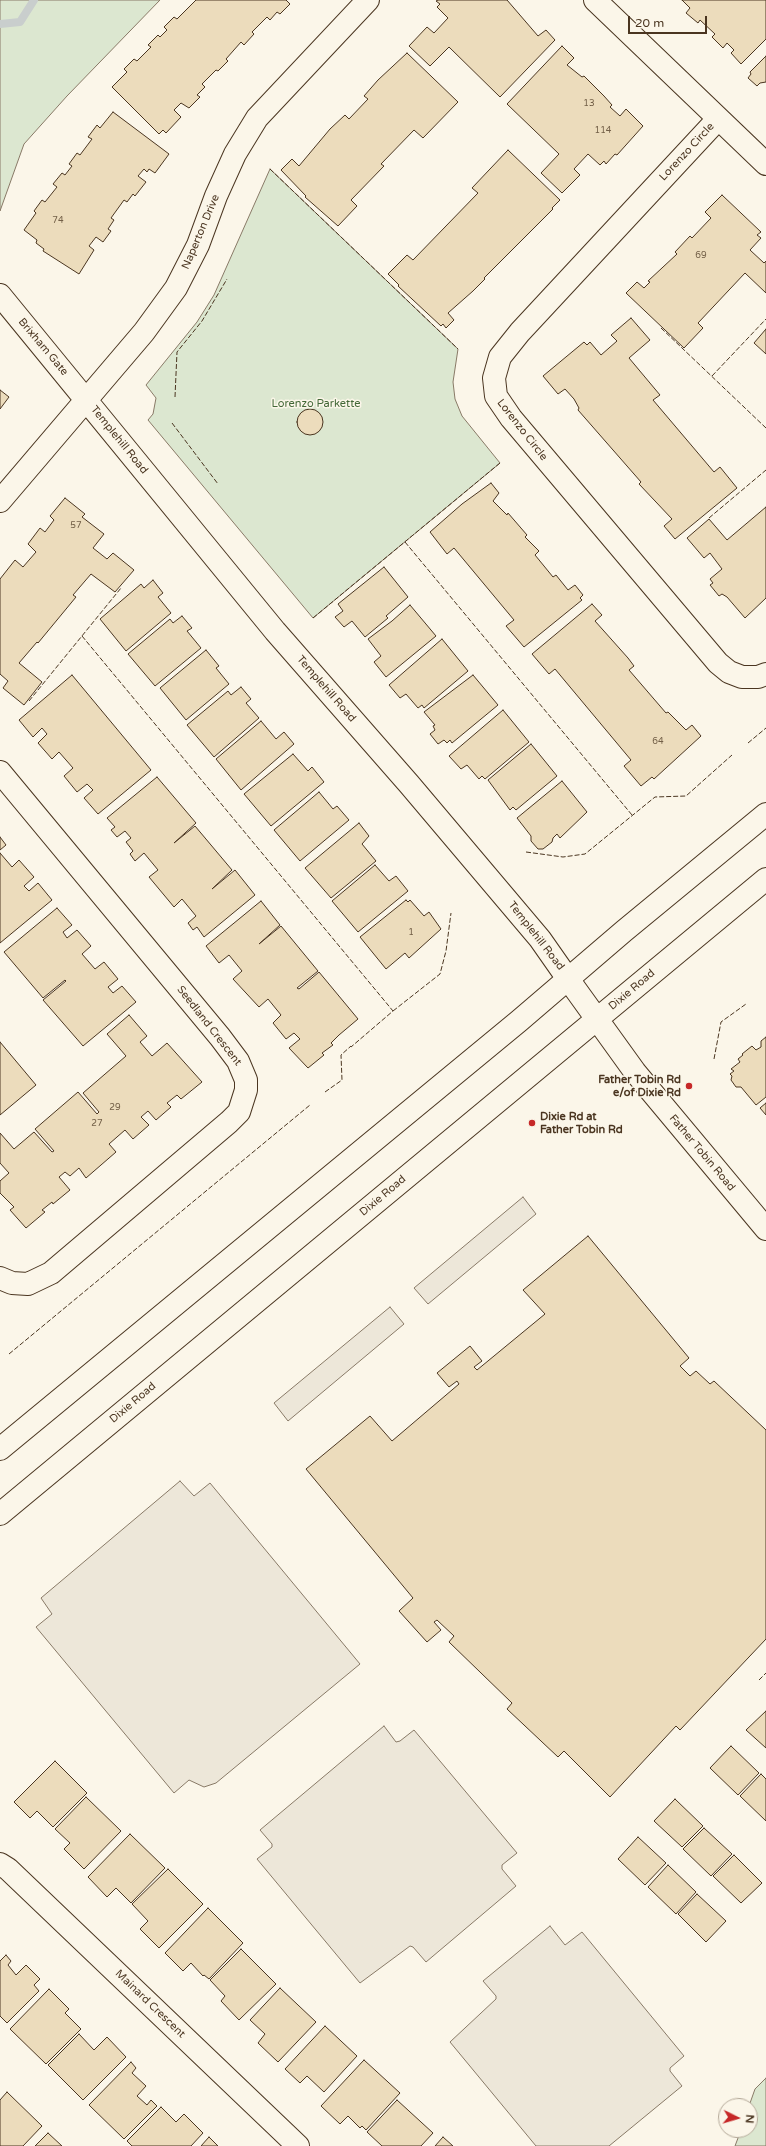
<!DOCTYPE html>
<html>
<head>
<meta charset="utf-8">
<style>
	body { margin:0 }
	#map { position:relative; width:766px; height:2146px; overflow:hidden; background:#fbf6e9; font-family:"Varela Round",sans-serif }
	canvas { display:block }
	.north { position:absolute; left:718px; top:2098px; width:40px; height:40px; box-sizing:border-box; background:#fbf6e9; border:1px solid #b4a999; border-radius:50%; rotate:95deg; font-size:11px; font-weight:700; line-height:16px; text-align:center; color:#4a3520 }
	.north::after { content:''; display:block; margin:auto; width:14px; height:18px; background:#c62828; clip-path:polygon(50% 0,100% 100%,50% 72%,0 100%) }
	.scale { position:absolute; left:628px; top:16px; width:79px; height:18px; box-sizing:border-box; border:2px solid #4a3520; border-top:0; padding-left:5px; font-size:12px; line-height:14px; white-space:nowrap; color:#4a3520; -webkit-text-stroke:3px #fbf6e9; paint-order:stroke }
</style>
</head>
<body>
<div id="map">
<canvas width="766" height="2146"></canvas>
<div class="north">N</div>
<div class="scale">20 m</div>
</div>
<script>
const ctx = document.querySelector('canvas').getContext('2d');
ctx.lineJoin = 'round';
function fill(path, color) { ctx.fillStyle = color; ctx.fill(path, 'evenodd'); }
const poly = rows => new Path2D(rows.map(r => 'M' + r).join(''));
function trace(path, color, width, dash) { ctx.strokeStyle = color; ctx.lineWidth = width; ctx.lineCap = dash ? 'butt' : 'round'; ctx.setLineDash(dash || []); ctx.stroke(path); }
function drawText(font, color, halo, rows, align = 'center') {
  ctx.font = font + ' "Varela Round",sans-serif'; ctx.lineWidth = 3; ctx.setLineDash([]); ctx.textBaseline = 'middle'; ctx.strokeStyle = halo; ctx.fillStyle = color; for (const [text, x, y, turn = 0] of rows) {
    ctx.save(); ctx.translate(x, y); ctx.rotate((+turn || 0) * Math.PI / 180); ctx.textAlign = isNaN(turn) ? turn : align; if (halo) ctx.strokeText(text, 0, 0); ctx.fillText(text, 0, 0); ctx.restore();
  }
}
const green = poly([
	[0,0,160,0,67,96,24,144,0,211,0,0],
	[270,169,458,349,453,382,455,399,462,416,500,463,313,618,148,420,153,414,156,398,146,385,197,322,214,295,270,169],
	[766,2078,766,2146,735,2146,741,2130,750,2130,749,2106,755,2089,766,2078]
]);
fill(green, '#dce7d0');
trace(green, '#887966', 1);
const parking = poly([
	[523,1197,536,1214,428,1304,414,1288,523,1197],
	[390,1307,404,1324,288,1421,274,1403,390,1307],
	[180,1481,194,1496,210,1483,360,1664,216,1783,204,1787,189,1780,174,1793,36,1627,52,1614,41,1598,180,1481],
	[384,1726,396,1742,400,1741,414,1730,517,1853,502,1865,502,1869,516,1886,426,1962,413,1947,410,1946,360,1983,257,1859,272,1847,272,1844,260,1830,384,1726],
	[550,1926,565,1945,582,1932,684,2056,670,2068,670,2071,682,2086,609,2146,536,2146,450,2042,496,1999,496,1996,483,1981,550,1926]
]);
fill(parking, '#ede7d9');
trace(parking, '#887966', 1);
trace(poly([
	[0,24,20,22,34,0]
]), '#c9cecd', 8);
const building = poly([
	[196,0,286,0,290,4,280,14,277,12,270,20,267,17,252,32,254,34,244,45,241,42,226,59,228,61,218,71,216,70,202,84,205,87,197,95,200,97,189,108,181,103,174,110,181,117,166,133,163,130,159,134,112,87,127,72,124,69,134,59,137,61,151,47,148,45,158,35,160,37,167,30,164,27,174,17,177,19,196,0],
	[438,0,507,0,538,36,546,30,555,40,500,97,449,47,430,66,409,46,427,27,434,33,448,18,437,7,440,4,436,1,438,0],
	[682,0,766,0,766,39,741,64,731,53,734,50,727,43,723,48,712,37,715,34,700,20,698,23,686,13,690,8,682,0],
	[562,46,574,58,567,65,582,77,584,76,604,96,612,105,610,107,620,116,626,109,643,126,617,155,615,154,606,164,604,161,600,165,588,154,574,169,580,175,562,193,541,173,559,154,507,104,562,46],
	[407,53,458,102,423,138,414,130,381,164,384,166,351,200,357,206,338,226,305,197,306,196,281,170,292,159,299,166,330,129,345,115,349,119,368,99,364,96,378,80,407,53],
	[766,56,766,82,760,83,757,86,748,78,751,74,750,72,766,56],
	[113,112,169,154,155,173,149,169,147,172,144,169,138,176,146,182,135,196,133,194,127,202,124,200,111,218,114,220,108,229,111,231,103,242,96,237,89,246,94,250,79,274,43,251,44,249,36,243,37,240,24,230,36,213,34,211,42,200,45,202,57,187,53,184,62,173,65,175,72,166,69,164,77,153,80,155,92,139,88,137,97,125,100,128,113,112],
	[508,150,560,200,552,208,553,209,484,278,485,279,473,291,448,313,454,320,446,328,443,324,441,326,398,286,399,285,388,274,407,255,413,260,478,193,472,188,508,150],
	[722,195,761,232,757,235,761,238,750,250,764,263,766,261,766,293,745,273,698,323,703,328,684,348,626,293,637,282,644,288,650,282,648,281,677,254,675,252,690,236,692,238,711,218,705,212,722,195],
	[631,318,650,340,629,358,660,395,653,400,714,472,720,467,737,488,675,539,664,526,672,519,639,484,641,482,578,410,579,408,574,399,565,389,558,394,543,376,584,342,587,345,590,342,601,355,617,341,611,335,631,318],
	[766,329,766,354,754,343,766,329],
	[0,390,9,397,0,409,0,390],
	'297 422a13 13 0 1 1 26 0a13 13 0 1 1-26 0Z',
	[491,483,499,493,493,501,507,515,508,513,527,535,525,537,539,551,535,555,553,577,556,575,568,590,575,585,583,595,580,598,582,600,524,647,506,626,514,620,454,548,447,554,430,532,462,504,491,483],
	[65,498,85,514,82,517,104,534,93,548,107,559,113,553,134,570,115,592,91,574,73,595,76,597,38,643,37,642,19,663,42,682,24,705,3,688,8,681,0,674,0,579,15,560,23,567,36,552,28,544,40,528,45,532,54,520,50,516,65,498],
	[766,507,766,598,745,618,727,597,722,594,719,596,710,585,713,583,710,579,722,569,710,553,704,558,687,538,709,519,727,540,766,507],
	[384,567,408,597,386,616,388,618,365,637,352,621,344,627,335,617,343,611,338,604,384,567],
	[153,580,163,593,158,597,171,613,126,651,100,619,141,584,144,588,153,580],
	[592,604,602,615,595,621,628,658,634,666,629,670,666,713,668,712,686,730,692,725,701,736,654,779,652,777,641,786,624,766,631,760,555,669,549,674,532,654,592,604],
	[410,605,436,636,386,677,374,662,381,656,368,639,392,621,410,605],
	[182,616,192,628,187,631,201,648,155,686,128,654,170,619,173,623,182,616],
	[442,639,468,671,424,708,422,705,418,708,406,694,400,698,389,685,442,639],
	[206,650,219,666,216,668,229,684,186,720,160,688,206,650],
	[72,675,151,770,98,814,84,798,93,790,87,784,77,792,64,776,73,768,59,752,52,759,38,743,47,734,42,728,33,737,19,720,72,675],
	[473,675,498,705,452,743,450,740,447,743,444,740,438,744,430,734,435,730,433,726,435,725,424,712,473,675],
	[241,687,251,699,246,703,259,718,214,757,187,725,228,691,231,695,241,687],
	[503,710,529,742,485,779,482,776,479,779,467,765,461,769,449,756,503,710],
	[261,721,276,739,284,732,294,744,241,790,216,759,261,721],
	[531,744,557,776,516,810,513,807,510,810,488,780,531,744],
	[293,754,308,771,312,767,324,782,271,826,244,794,293,754],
	[157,777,196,823,174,843,195,826,232,870,212,889,235,870,255,895,204,937,197,927,193,930,188,923,196,916,182,899,174,907,149,877,158,870,144,853,135,861,130,854,133,851,126,842,131,838,125,831,117,837,111,830,115,827,107,818,157,777],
	[562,781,587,812,560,838,557,834,553,838,552,842,543,849,538,849,531,841,531,836,517,818,562,781],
	[319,792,333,809,337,806,349,820,300,861,274,830,319,792],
	[359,823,369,836,362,844,376,861,331,898,305,868,359,823],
	[0,837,6,845,0,850,0,837],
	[0,853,12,867,19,860,34,877,24,886,29,891,38,883,52,900,0,943,0,853],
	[375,865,389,881,396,876,408,891,358,932,332,901,375,865],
	[406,900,408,902,410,900,424,916,429,912,441,929,409,958,405,953,386,969,360,937,406,900],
	[261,901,280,925,259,944,281,926,318,971,297,988,299,989,319,972,358,1019,339,1035,331,1043,333,1045,322,1053,324,1055,308,1068,289,1048,300,1039,294,1033,286,1039,273,1023,281,1015,268,999,259,1007,233,979,242,971,229,955,219,963,206,946,261,901],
	[57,908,72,925,63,932,67,938,77,930,91,946,82,954,95,969,104,962,118,979,108,987,113,993,122,986,136,1002,83,1046,43,1000,66,981,65,980,43,998,4,952,57,908],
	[129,1015,147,1036,140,1042,152,1056,167,1043,202,1082,181,1099,177,1095,167,1103,171,1107,156,1120,148,1111,141,1117,149,1125,133,1139,125,1130,109,1144,116,1152,86,1178,79,1168,70,1176,65,1172,59,1177,70,1190,53,1204,52,1202,42,1210,45,1212,26,1228,10,1210,14,1207,0,1193,0,1181,9,1173,0,1163,0,1133,14,1149,34,1132,52,1152,54,1151,35,1129,78,1092,97,1114,99,1112,83,1093,126,1056,107,1034,129,1015],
	[766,1037,766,1097,756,1105,741,1087,736,1087,731,1080,732,1076,730,1074,734,1071,731,1069,740,1062,738,1059,743,1055,742,1054,752,1046,756,1050,761,1047,761,1041,766,1037],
	[0,1042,36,1085,0,1115,0,1042],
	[766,1103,766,1115,760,1108,766,1103],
	[588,1236,689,1358,680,1366,690,1376,696,1371,710,1384,714,1381,766,1430,766,1639,680,1730,676,1726,610,1797,564,1751,558,1757,507,1709,512,1703,449,1642,454,1636,437,1620,434,1622,441,1630,427,1642,399,1611,413,1598,306,1469,370,1416,392,1441,459,1384,457,1381,449,1387,437,1373,470,1346,482,1361,474,1367,477,1370,545,1314,523,1290,588,1236],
	[766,1711,766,1748,746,1730,766,1711],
	[731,1746,759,1773,738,1795,710,1768,731,1746],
	[55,1761,87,1793,53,1827,37,1811,30,1818,14,1802,55,1761],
	[761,1774,766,1779,766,1821,740,1796,761,1774],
	[86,1797,121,1831,84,1869,64,1849,70,1843,55,1829,86,1797],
	[675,1799,703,1826,682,1847,654,1821,675,1799],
	[704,1828,732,1854,711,1876,683,1849,704,1828],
	[130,1834,165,1868,131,1903,116,1888,107,1897,88,1877,130,1834],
	[638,1837,666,1863,645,1885,618,1859,638,1837],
	[734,1855,762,1883,741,1903,713,1876,734,1855],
	[668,1865,696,1892,676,1914,648,1887,668,1865],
	[168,1869,203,1904,159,1948,140,1929,148,1921,132,1904,168,1869],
	[697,1894,726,1921,706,1942,678,1914,697,1894],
	[208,1908,243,1943,209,1979,204,1975,203,1976,191,1963,183,1971,165,1953,208,1908],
	[241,1949,276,1984,239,2020,221,2001,225,1996,210,1980,241,1949],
	[6,1955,11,1961,8,1965,16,1975,26,1965,40,1979,34,1985,39,1991,7,2023,0,2016,0,1961,6,1955],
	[280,1988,316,2022,278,2062,258,2043,265,2034,250,2020,280,1988],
	[49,1989,69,2009,65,2013,81,2029,46,2064,10,2029,49,1989],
	[325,2026,357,2056,324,2092,307,2076,300,2083,285,2069,325,2026],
	[79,2034,94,2050,107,2037,126,2057,83,2100,48,2065,79,2034],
	[364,2060,400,2093,366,2130,362,2126,360,2128,348,2116,340,2124,321,2106,364,2060],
	[131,2062,136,2068,132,2073,146,2086,137,2096,147,2105,151,2100,157,2106,124,2139,89,2105,131,2062],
	[7,2092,42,2126,23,2146,0,2146,0,2100,7,2092],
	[397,2100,433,2133,421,2146,382,2146,367,2132,397,2100],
	[161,2107,176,2122,184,2114,203,2133,191,2146,132,2146,127,2141,161,2107],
	[48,2133,62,2146,35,2146,48,2133],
	[209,2137,218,2146,201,2146,209,2137],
	[443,2137,453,2146,435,2146,443,2137]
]);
fill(building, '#ecdcbc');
trace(building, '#4a3520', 1);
const street = poly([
	[595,0,766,164],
	[718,119,520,332,500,357,494,378,496,396,511,418,718,663,729,672,742,677,758,677,766,674],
	[0,295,275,631,409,784,540,939,568,979],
	[0,501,144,332,176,288,198,245,216,196,235,154,257,118,368,0],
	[0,772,220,1037,238,1061,246,1080,246,1090,239,1112,229,1122,51,1273,28,1284,12,1283,0,1278],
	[0,1864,8,1869,298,2146]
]);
const secondary = poly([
	[568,979,635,1072,766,1229],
	[0,1449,519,1021,624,931,766,814],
	[0,1514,766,879]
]);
trace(street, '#4a3520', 24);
trace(secondary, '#4a3520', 24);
trace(street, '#fbf6e9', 22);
trace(secondary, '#fbf6e9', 22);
trace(poly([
	[270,169,458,349],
	[661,328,766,428],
	[712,376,766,319],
	[175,397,177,352,202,321,227,279],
	[172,423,218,484],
	[709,518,766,470],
	[405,542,632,815],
	[313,618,500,463],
	[82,636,393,1011,351,1047],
	[29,701,121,588],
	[748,743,766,728],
	[526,852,563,857,585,854,655,797,686,796,732,755],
	[393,1011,440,974,446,951,451,913],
	[714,1059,721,1022,746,1004],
	[325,1092,342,1080,341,1055,351,1046],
	[9,1354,310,1105],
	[759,1680,766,1673]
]), '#4a3520', 1, [5, 2]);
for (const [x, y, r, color] of [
	[689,1086,4,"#c62828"],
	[532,1123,4,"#c62828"]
]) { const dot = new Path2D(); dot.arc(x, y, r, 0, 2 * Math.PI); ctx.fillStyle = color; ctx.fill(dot); trace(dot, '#fbf6e9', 1.5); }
drawText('9px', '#725f47', null, [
	["13",589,104],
	["114",603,131],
	["74",58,221],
	["69",701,256],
	["57",76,526],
	["64",658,742],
	["1",411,933],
	["29",115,1108],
	["27",97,1124]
]);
drawText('11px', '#4a3520', '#fbf6e9', [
	["Lorenzo Circle",687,152,-47],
	["Naperton Drive",201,232,-67],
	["Brixham Gate",43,347,50],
	["Lorenzo Circle",522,430,52],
	["Templehill Road",119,440,51],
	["Templehill Road",326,689,49],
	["Templehill Road",536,936,52],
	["Dixie Road",632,990,-40],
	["Seedland Crescent",209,1026,52],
	["Father Tobin Road",702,1153,50],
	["Dixie Road",383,1196,-40],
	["Dixie Road",133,1403,-40],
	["Mainard Crescent",150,2004,44]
]);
drawText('11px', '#436837', '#fbf6e9', [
	["Lorenzo Parkette",316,404]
]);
drawText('bold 11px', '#4a3520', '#fbf6e9', [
	["Father Tobin Rd",681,1080],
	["e/of Dixie Rd",681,1093],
	["Dixie Rd at",540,1117,"left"],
	["Father Tobin Rd",540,1130,"left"]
], 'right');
</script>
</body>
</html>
